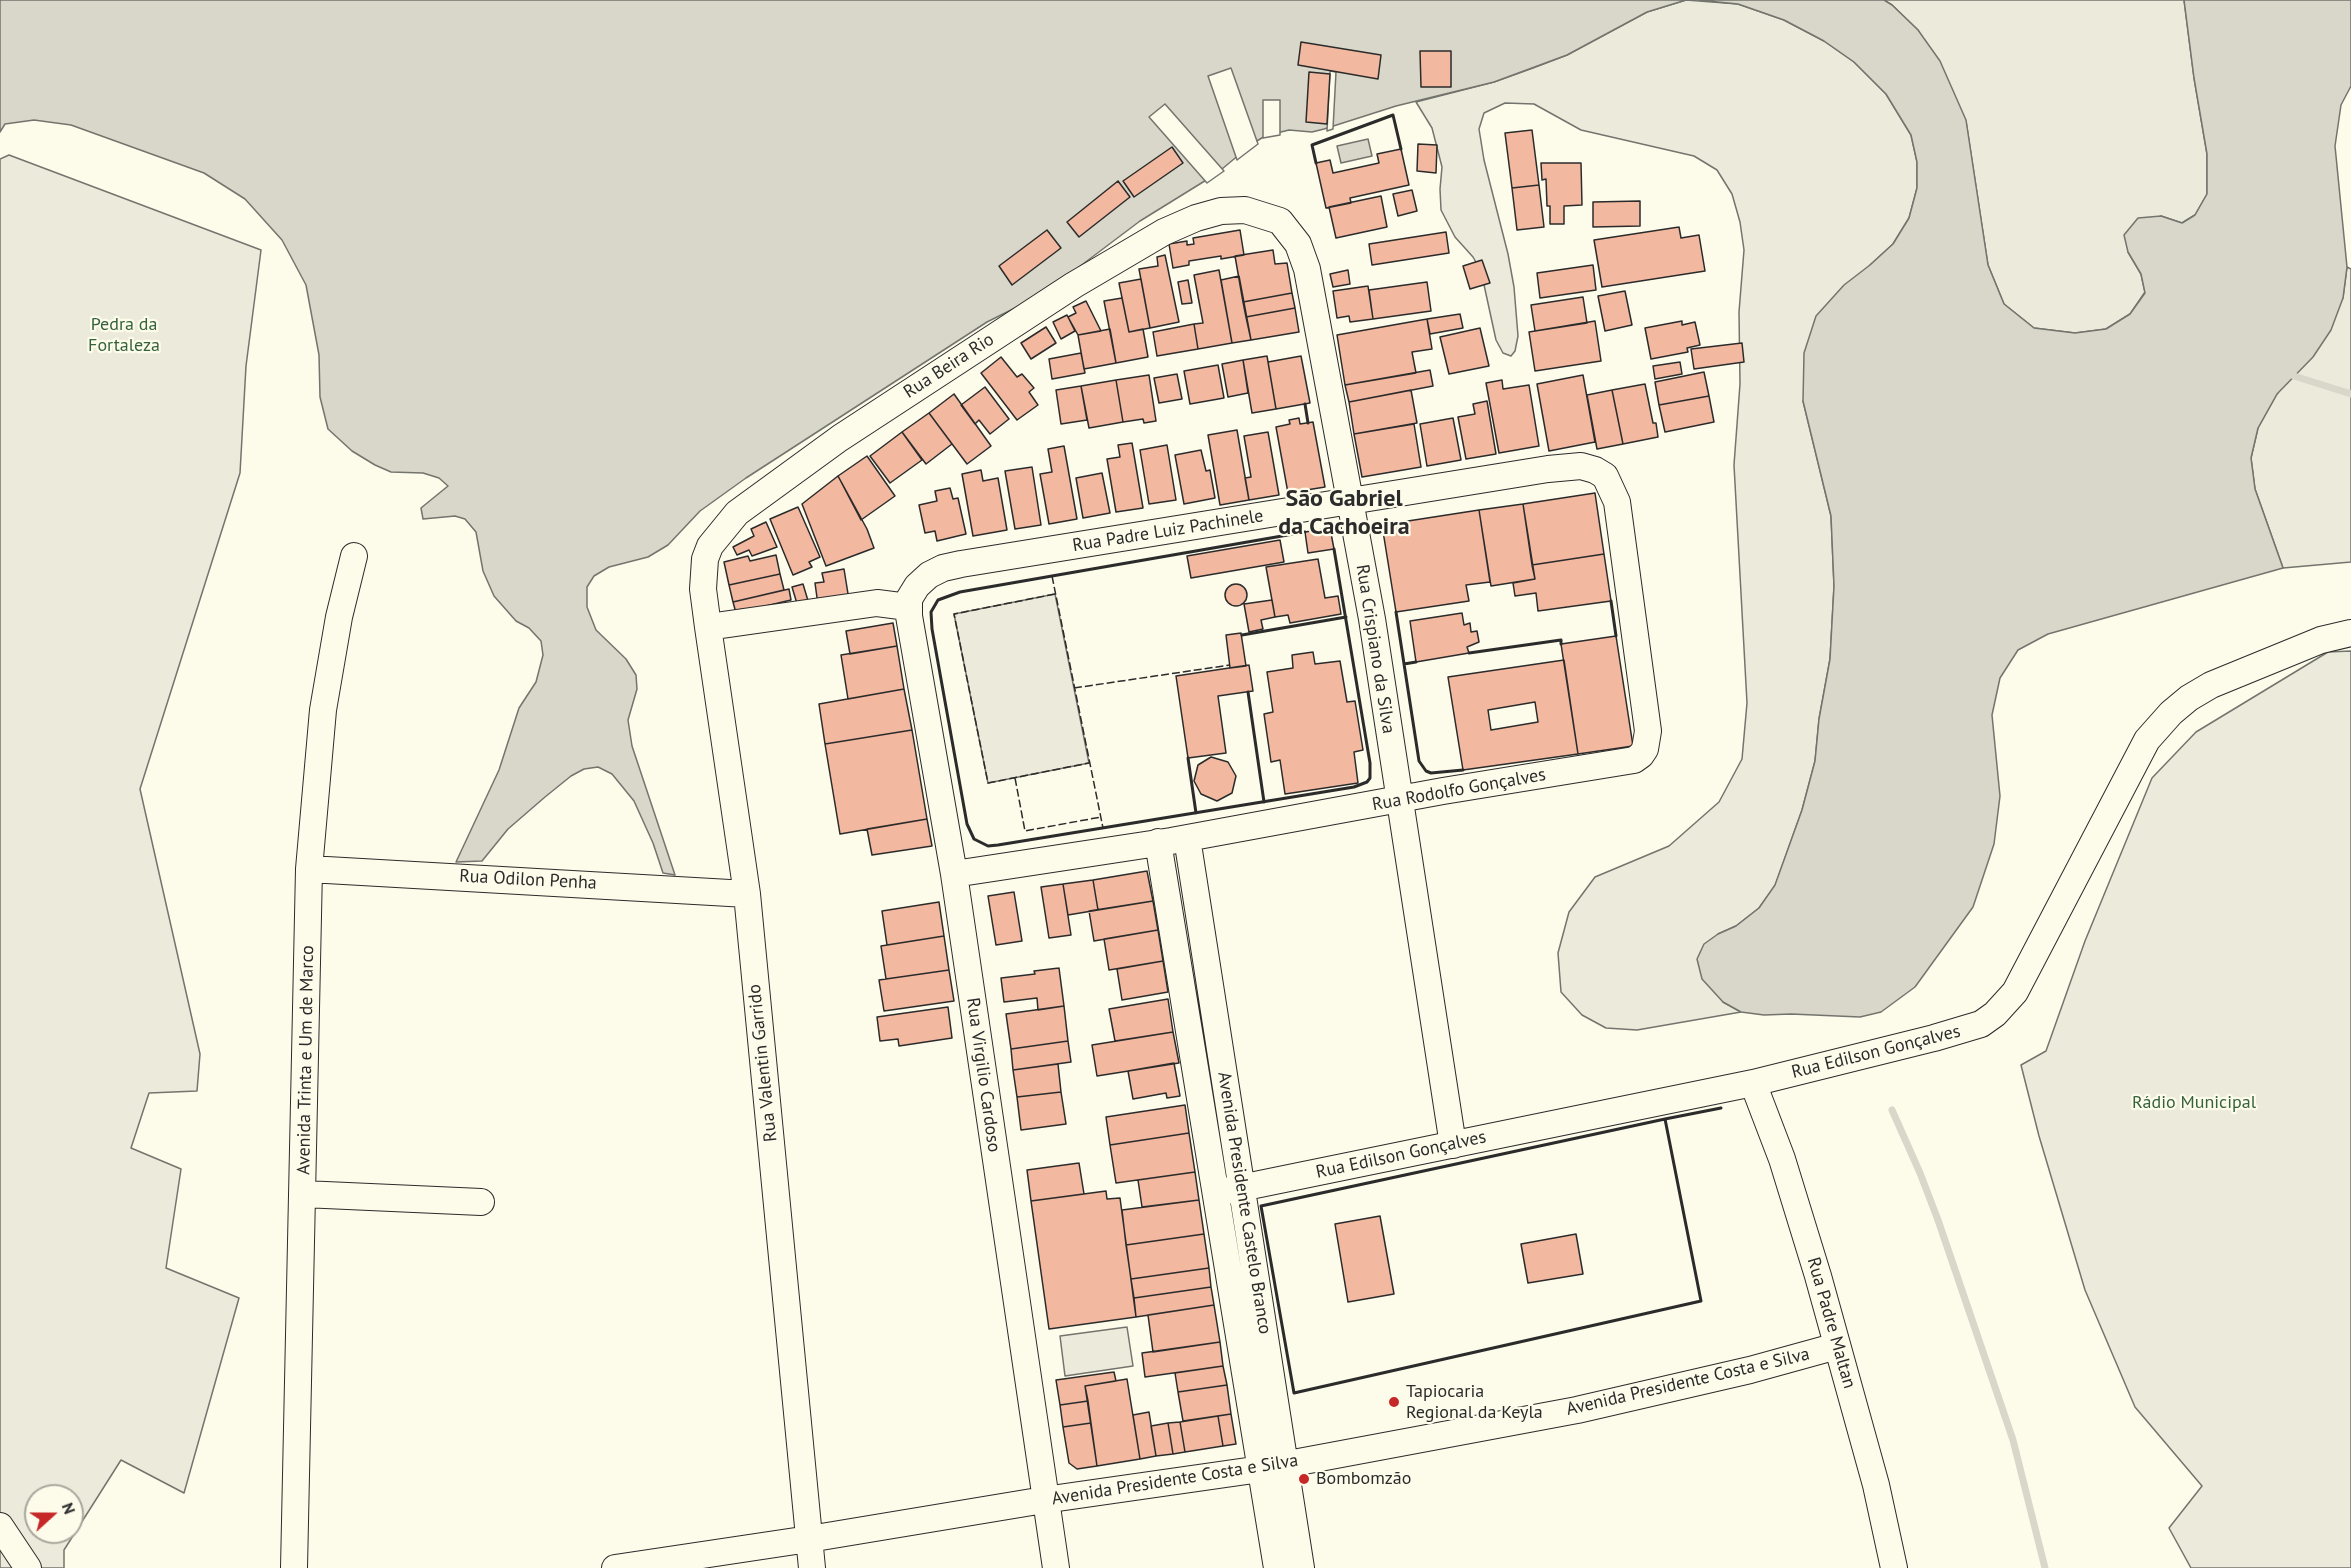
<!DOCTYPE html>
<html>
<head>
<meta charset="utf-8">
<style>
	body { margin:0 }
	#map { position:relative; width:2351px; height:1568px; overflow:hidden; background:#fdfbea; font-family:"PT Sans",sans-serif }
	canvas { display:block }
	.north { position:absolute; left:24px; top:1484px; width:60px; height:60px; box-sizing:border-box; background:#fdfbea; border:2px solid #a9a89e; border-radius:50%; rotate:69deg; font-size:16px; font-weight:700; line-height:24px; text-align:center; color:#2b2b2b }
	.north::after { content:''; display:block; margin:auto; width:21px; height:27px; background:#c62828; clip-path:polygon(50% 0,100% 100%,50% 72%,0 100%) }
</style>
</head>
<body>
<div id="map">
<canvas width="2351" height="1568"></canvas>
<div class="north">N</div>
</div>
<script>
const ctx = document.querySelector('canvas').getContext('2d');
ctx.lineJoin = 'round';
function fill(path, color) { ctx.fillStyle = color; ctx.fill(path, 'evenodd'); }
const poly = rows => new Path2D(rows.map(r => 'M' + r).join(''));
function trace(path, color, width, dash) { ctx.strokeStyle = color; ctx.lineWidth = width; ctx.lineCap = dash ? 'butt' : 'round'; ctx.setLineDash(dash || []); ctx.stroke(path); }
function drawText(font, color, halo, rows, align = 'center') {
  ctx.font = font + ' "PT Sans",sans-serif'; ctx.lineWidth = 4.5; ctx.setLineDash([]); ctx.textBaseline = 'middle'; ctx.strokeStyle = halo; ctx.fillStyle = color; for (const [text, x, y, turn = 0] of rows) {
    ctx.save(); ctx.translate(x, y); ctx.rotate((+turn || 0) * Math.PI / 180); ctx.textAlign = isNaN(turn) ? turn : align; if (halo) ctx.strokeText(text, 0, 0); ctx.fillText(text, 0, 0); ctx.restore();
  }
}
const green = poly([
	[1686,0,1738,4,1784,20,1824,41,1854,62,1886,94,1911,135,1917,162,1917,188,1909,218,1893,244,1870,265,1803,401,1831,516,1834,586,1830,659,1819,719,1815,761,1802,810,1775,886,1759,908,1736,926,1718,934,1723,1002,1741,1012,1637,1030,1606,1028,1582,1015,1561,992,1558,953,1569,912,1595,877,1669,846,1719,802,1742,759,1747,703,1734,465,1740,384,1739,312,1744,250,1740,222,1732,194,1717,170,1694,156,1581,130,1534,104,1505,103,1484,113,1479,129,1484,160,1508,254,1514,287,1518,336,1515,351,1511,356,1503,353,1496,340,1481,271,1473,257,1455,237,1441,210,1440,189,1442,167,1432,128,1416,102,1494,82,1533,68,1567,55,1647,12,1686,0],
	[1884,0,2184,0,2194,78,2207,154,2207,194,2195,215,2182,223,2161,216,2128,252,2141,274,2145,292,2130,314,2106,329,2075,333,2034,328,2004,304,1988,265,1966,121,1918,30,1892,5,1884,0],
	[9,155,261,250,246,366,240,473,140,789,200,1054,197,1091,149,1093,131,1148,181,1169,166,1268,239,1298,184,1493,121,1460,64,1550,64,1568,0,1568,0,159,9,155],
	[36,1496,72,1496,72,1532,36,1532,36,1496],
	[2347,267,2351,269,2351,562,2283,568,2255,489,2251,458,2258,428,2277,394,2343,298,2347,267],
	[1055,594,1089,763,988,783,954,614,1055,594],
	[2351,651,2351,1568,2191,1568,2169,1528,2202,1486,2135,1407,2085,1290,2039,1136,2021,1065,2046,1051,2085,941,2152,778,2196,732,2328,652,2351,651],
	[1127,1327,1133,1366,1065,1376,1060,1336,1127,1327]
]);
fill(green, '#ecebdb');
trace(green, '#74746e', 1.5);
const water = poly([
	[0,0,1686,0,1647,12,1567,55,1494,82,1396,106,1324,129,1312,132,1289,130,1265,136,1252,144,1216,174,1140,221,1075,270,1023,304,987,322,746,478,700,511,668,545,648,557,609,567,594,576,587,587,587,607,596,630,626,659,636,675,637,689,628,720,632,746,675,875,663,873,653,843,634,801,612,774,598,767,584,769,571,776,545,797,508,829,482,861,456,862,499,770,519,708,536,682,543,655,541,641,529,628,516,621,494,596,483,571,476,532,465,519,455,516,423,519,421,508,448,486,439,478,423,473,391,472,375,465,352,451,328,429,320,397,319,355,306,285,282,240,245,199,204,173,71,125,34,120,5,124,0,132,0,0],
	[1698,0,1884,0,1892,5,1918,30,1940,61,1966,120,1988,265,2004,304,2034,328,2075,333,2106,329,2130,314,2145,293,2141,274,2128,252,2124,235,2138,218,2161,216,2182,223,2195,215,2207,194,2207,154,2194,78,2184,0,2351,0,2351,86,2341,105,2335,146,2347,267,2343,298,2331,330,2313,357,2277,394,2258,428,2251,458,2255,489,2283,568,2048,634,2018,650,2000,678,1992,715,2000,796,1994,844,1973,907,1915,987,1881,1012,1860,1017,1791,1014,1764,1015,1741,1012,1723,1002,1702,979,1697,959,1704,944,1718,934,1736,926,1759,908,1775,885,1802,810,1815,761,1819,719,1830,659,1834,586,1831,516,1803,401,1804,353,1816,316,1844,285,1870,265,1893,244,1909,218,1917,188,1917,162,1911,135,1886,94,1854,62,1824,41,1784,20,1738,4,1698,0],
	[1368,139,1372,156,1341,163,1337,146,1368,139]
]);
fill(water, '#d8d7c9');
trace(water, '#74746e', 1.5);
const pier = poly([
	[1231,68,1258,144,1237,160,1208,76,1231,68],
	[1330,71,1336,72,1333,129,1327,131,1330,71],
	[1263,100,1280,100,1280,135,1263,138,1263,100],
	[1165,104,1224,171,1207,183,1149,117,1165,104]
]);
fill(pier, '#fdfbea');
trace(pier, '#74746e', 1.5);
trace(poly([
	[2290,371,2294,376,2351,394],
	[1892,1110,1920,1173,1938,1220,2013,1440,2045,1568]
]), '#d8d7c9', 7);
const building = poly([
	[1301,42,1381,55,1378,79,1298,65,1301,42],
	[1420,51,1451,51,1451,87,1421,87,1420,51],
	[1309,72,1330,74,1327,124,1306,122,1309,72],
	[1532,130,1539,185,1512,188,1505,133,1532,130],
	[1418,144,1437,145,1436,173,1417,171,1418,144],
	[1172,147,1183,163,1134,197,1123,181,1172,147],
	[1401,149,1409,185,1350,198,1351,203,1326,208,1316,163,1330,160,1333,173,1379,163,1377,154,1401,149],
	[1541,163,1581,163,1582,205,1564,206,1564,224,1550,224,1550,206,1547,206,1546,179,1542,180,1541,163],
	[1118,181,1130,197,1079,237,1067,222,1118,181],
	[1539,185,1544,227,1517,230,1512,188,1539,185],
	[1412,190,1417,211,1398,216,1393,194,1412,190],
	[1381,196,1387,227,1336,238,1329,207,1381,196],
	[1640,201,1640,226,1593,227,1593,202,1640,201],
	[1679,227,1681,238,1699,235,1705,271,1602,287,1594,240,1679,227],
	[1047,230,1061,248,1012,285,999,266,1047,230],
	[1240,230,1244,255,1221,259,1221,256,1189,261,1189,265,1173,268,1169,244,1187,241,1187,245,1194,244,1193,238,1240,230],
	[1446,232,1449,253,1372,265,1369,244,1446,232],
	[1273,250,1275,264,1287,263,1292,293,1243,302,1235,256,1273,250],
	[1165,255,1179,322,1150,328,1139,269,1158,266,1157,257,1165,255],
	[1482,260,1490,283,1470,289,1463,266,1482,260],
	[1593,265,1596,290,1540,298,1537,273,1593,265],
	[1219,270,1232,343,1198,349,1194,324,1203,323,1194,275,1219,270],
	[1348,270,1350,284,1333,287,1330,274,1348,270],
	[1239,276,1251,340,1232,343,1221,280,1239,276],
	[1141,279,1150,328,1129,332,1119,283,1141,279],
	[1188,280,1192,303,1182,304,1178,282,1188,280],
	[1427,282,1431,311,1373,319,1369,290,1427,282],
	[1368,286,1373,319,1350,322,1349,316,1337,318,1333,291,1368,286],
	[1625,291,1632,325,1605,331,1598,296,1625,291],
	[1292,293,1295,308,1246,317,1243,302,1292,293],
	[1583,297,1587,323,1535,331,1531,305,1583,297],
	[1122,298,1129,332,1143,329,1148,357,1116,363,1104,301,1122,298],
	[1086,301,1101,331,1078,335,1068,317,1076,313,1073,307,1086,301],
	[1295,308,1299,332,1251,340,1246,317,1295,308],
	[1460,314,1463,328,1430,334,1427,319,1460,314],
	[1067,315,1075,331,1061,339,1053,322,1067,315],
	[1427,319,1432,349,1412,352,1416,373,1345,385,1337,335,1427,319],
	[1595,321,1601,361,1535,371,1529,332,1595,321],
	[1682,321,1682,325,1695,322,1700,345,1687,348,1688,352,1651,359,1645,328,1682,321],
	[1194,324,1198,349,1157,356,1153,332,1194,324],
	[1046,327,1056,343,1031,359,1021,343,1046,327],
	[1480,328,1489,366,1449,374,1440,337,1480,328],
	[1110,329,1116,363,1084,369,1078,335,1110,329],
	[1742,343,1744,362,1694,369,1691,349,1742,343],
	[1081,353,1085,373,1052,379,1049,359,1081,353],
	[1267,356,1276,409,1252,413,1243,360,1267,356],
	[1301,356,1310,403,1276,409,1268,362,1301,356],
	[1001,357,1017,377,1022,374,1034,388,1029,392,1038,405,1017,420,981,373,1001,357],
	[1243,360,1248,393,1228,397,1222,364,1243,360],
	[1680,362,1682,374,1655,379,1653,366,1680,362],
	[1218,365,1224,398,1190,404,1184,371,1218,365],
	[1430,370,1433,386,1349,402,1345,385,1430,370],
	[1704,372,1709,396,1659,405,1655,382,1704,372],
	[1177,374,1182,399,1159,403,1154,378,1177,374],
	[1149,375,1156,421,1144,423,1143,419,1123,422,1116,380,1149,375],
	[1583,375,1595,442,1549,451,1537,384,1583,375],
	[1116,380,1123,422,1089,428,1081,386,1116,380],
	[1502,380,1503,389,1529,385,1539,446,1499,453,1486,383,1502,380],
	[1645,384,1653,423,1656,423,1658,437,1623,444,1612,390,1645,384],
	[1081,386,1087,420,1061,424,1056,390,1081,386],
	[985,387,1009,419,990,434,979,420,975,424,961,405,985,387],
	[1411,390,1417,423,1354,434,1349,402,1411,390],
	[1612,390,1623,444,1597,449,1587,395,1612,390],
	[954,394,991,446,967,464,929,413,954,394],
	[1709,396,1714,422,1665,432,1659,405,1709,396],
	[1487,401,1496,454,1466,459,1458,417,1475,414,1473,404,1487,401],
	[929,413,952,444,926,464,902,432,929,413],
	[1299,418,1300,424,1313,422,1325,487,1288,493,1276,427,1290,424,1289,420,1299,418],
	[1453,418,1461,460,1427,466,1420,424,1453,418],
	[1414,424,1421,467,1362,477,1354,434,1414,424],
	[1237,430,1249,500,1220,505,1208,435,1237,430],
	[902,432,922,460,890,483,870,456,902,432],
	[1268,432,1279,495,1249,500,1245,478,1251,477,1244,436,1268,432],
	[1132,443,1143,508,1116,512,1107,459,1120,457,1118,445,1132,443],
	[1167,445,1176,500,1149,504,1140,450,1167,445],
	[1064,446,1077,519,1049,524,1040,474,1052,472,1048,449,1064,446],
	[1201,450,1206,471,1210,470,1215,498,1184,504,1175,455,1201,450],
	[867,456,895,496,861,520,838,476,867,456],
	[1032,467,1041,525,1015,529,1005,471,1032,467],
	[981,470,983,481,998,478,1007,530,973,536,962,474,981,470],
	[1102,473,1110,513,1083,518,1076,478,1102,473],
	[838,476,867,529,874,548,826,566,802,504,838,476],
	[950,488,953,499,958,498,966,534,937,541,935,531,925,533,919,505,937,501,935,491,950,488],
	[1595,493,1604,554,1532,565,1523,504,1595,493],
	[1523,504,1535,579,1491,586,1479,510,1523,504],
	[798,507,820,557,809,562,812,567,793,575,770,519,798,507],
	[1479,510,1490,582,1466,585,1469,601,1396,612,1382,525,1479,510],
	[766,522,777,547,752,556,749,550,737,555,733,547,754,536,751,529,766,522],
	[1330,528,1334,549,1308,553,1305,532,1330,528],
	[1280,540,1284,562,1191,578,1187,556,1280,540],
	[1604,554,1611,601,1538,611,1536,593,1515,596,1513,583,1535,579,1532,565,1604,554],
	[776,555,780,574,729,585,724,562,748,556,750,561,776,555],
	[1318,559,1325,598,1338,596,1341,614,1290,623,1288,615,1275,617,1266,567,1318,559],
	[844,569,849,600,818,605,815,583,824,582,822,573,844,569],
	[780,574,784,590,733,602,729,585,780,574],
	'1225 595a11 11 0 1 1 22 0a11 11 0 1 1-22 0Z',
	[803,584,809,604,798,607,792,587,803,584],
	[789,589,791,600,736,613,733,602,789,589],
	[1272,600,1275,617,1261,620,1263,629,1249,632,1244,604,1272,600],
	[1462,613,1464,625,1470,623,1471,632,1477,631,1479,642,1467,647,1469,653,1416,662,1410,621,1462,613],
	[893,623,897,646,850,654,846,631,893,623],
	[1241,633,1246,666,1230,668,1226,635,1241,633],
	[1616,636,1633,746,1578,754,1561,644,1616,636],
	[897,646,904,689,848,699,841,655,897,646],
	[1313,652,1315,664,1340,661,1347,702,1355,701,1363,750,1354,752,1358,783,1285,794,1280,760,1271,762,1264,714,1273,712,1267,672,1293,668,1292,655,1313,652],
	[1564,660,1578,754,1463,770,1448,677,1564,660],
	[1535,702,1538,722,1491,730,1488,710,1535,702],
	[1249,665,1253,691,1218,696,1226,753,1188,758,1176,676,1249,665],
	[904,689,912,730,825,744,819,704,904,689],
	[912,730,927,819,840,834,825,744,912,730],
	[1211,757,1228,762,1236,776,1232,793,1217,801,1201,794,1194,781,1198,765,1211,757],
	[927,819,932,846,872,855,867,829,927,819],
	[1147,871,1153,901,1098,910,1093,880,1147,871],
	[1093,880,1098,910,1068,915,1063,884,1093,880],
	[1063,884,1071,935,1049,938,1041,887,1063,884],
	[1014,892,1022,941,996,945,988,896,1014,892],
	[1153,901,1158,930,1094,941,1089,911,1153,901],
	[939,902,944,936,887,945,882,911,939,902],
	[1158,930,1163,961,1109,970,1104,939,1158,930],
	[944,936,949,970,886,979,881,946,944,936],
	[1163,961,1168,992,1122,1000,1117,969,1163,961],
	[1059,968,1064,1006,1038,1010,1037,998,1004,1002,1001,978,1035,974,1034,971,1059,968],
	[949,970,954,1001,884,1011,879,980,949,970],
	[1168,999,1173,1032,1115,1041,1109,1009,1168,999],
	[1064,1006,1068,1041,1011,1049,1006,1014,1064,1006],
	[948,1007,952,1038,899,1046,898,1039,880,1041,877,1017,948,1007],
	[1173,1032,1179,1063,1097,1076,1092,1045,1173,1032],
	[1068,1041,1071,1062,1013,1070,1011,1049,1068,1041],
	[1174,1063,1180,1096,1167,1098,1166,1093,1133,1099,1128,1071,1174,1063],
	[1058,1064,1061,1092,1017,1097,1013,1070,1058,1064],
	[1061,1092,1066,1124,1021,1130,1017,1097,1061,1092],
	[1185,1105,1189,1133,1110,1145,1106,1117,1185,1105],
	[1189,1133,1195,1172,1116,1183,1110,1145,1189,1133],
	[1079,1163,1084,1194,1031,1201,1027,1170,1079,1163],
	[1195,1172,1199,1200,1142,1207,1138,1180,1195,1172],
	[1106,1191,1107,1199,1120,1198,1136,1317,1049,1329,1031,1201,1106,1191],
	[1199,1200,1204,1234,1126,1245,1122,1210,1199,1200],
	[1380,1216,1394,1294,1348,1302,1335,1224,1380,1216],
	[1204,1234,1209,1268,1131,1279,1126,1245,1204,1234],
	[1576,1234,1583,1274,1528,1283,1521,1244,1576,1234],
	[1209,1268,1211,1287,1134,1298,1131,1279,1209,1268],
	[1211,1287,1214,1305,1136,1317,1134,1298,1211,1287],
	[1214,1305,1220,1342,1153,1352,1148,1315,1214,1305],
	[1220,1342,1223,1366,1145,1377,1142,1353,1220,1342],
	[1223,1366,1227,1385,1178,1392,1175,1373,1223,1366],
	[1114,1372,1116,1381,1085,1386,1088,1401,1060,1405,1056,1380,1114,1372],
	[1127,1379,1140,1459,1097,1466,1085,1386,1127,1379],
	[1227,1385,1231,1414,1183,1421,1178,1392,1227,1385],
	[1088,1401,1091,1423,1063,1427,1060,1405,1088,1401],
	[1149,1412,1156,1456,1140,1459,1133,1415,1149,1412],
	[1231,1414,1236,1444,1223,1446,1218,1416,1231,1414],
	[1218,1416,1223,1446,1185,1452,1180,1422,1218,1416],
	[1180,1422,1185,1452,1173,1454,1168,1423,1180,1422],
	[1091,1423,1097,1466,1077,1469,1069,1463,1063,1427,1091,1423],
	[1168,1423,1173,1454,1156,1456,1151,1426,1168,1423]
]);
fill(building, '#f2b8a0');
trace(building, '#2b2b2b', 1.5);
const minor = poly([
	[708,627,877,603,908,607],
	[1187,838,1301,1568],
	[1158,842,1277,1568],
	[309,869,747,894],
	[954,874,1171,841,1443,791,1634,760,1641,755,1645,749,1648,731,1617,502,1605,476,1595,470,1581,466,1548,469,961,564,943,568,929,575,917,586,909,599,909,616,954,874,1056,1568],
	[1753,1083,1782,1159,1818,1276,1876,1485,1894,1568],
	[1216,1193,1753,1083,1934,1038,1981,1024,1995,1014,2015,992,2147,740,2171,713,2189,698,2211,685,2321,640,2351,633],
	[303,1194,481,1202],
	[0,1526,28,1568],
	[294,1568,309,869,323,710,339,617,354,556],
	[615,1568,809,1539,1044,1500,1261,1469,1577,1410,1750,1370,1837,1346],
	[812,1568,747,894,708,627,703,589,705,559,710,546,737,513,840,438,1074,285,1164,232,1196,218,1221,211,1245,210,1280,221,1298,244,1307,269,1372,619,1453,1145]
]);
trace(minor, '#2b2b2b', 28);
trace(minor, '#fdfbea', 26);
trace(poly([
	[1052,576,1103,828],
	[1055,594,954,614,988,783,1089,763],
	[1074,688,1230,665],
	[1015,778,1025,831,1101,817]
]), '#2b2b2b', 1.5, [8, 3]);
trace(poly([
	[1316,163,1312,145,1393,115,1401,149],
	[1305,404,1308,423],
	[1305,532,960,592,938,600,931,612,932,629,967,824,974,839,988,846,998,845,1354,787,1367,782,1370,778,1370,763,1334,549],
	[1611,601,1616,636],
	[1396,612,1419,761,1426,771,1431,773,1463,770],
	[1242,635,1346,617],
	[1469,653,1561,640,1561,644],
	[1404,664,1416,662],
	[1248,692,1264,802],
	[1188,758,1196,813],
	[1665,1119,1701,1301,1294,1393,1261,1206,1665,1119,1721,1108]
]), '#2b2b2b', 3);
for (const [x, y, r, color] of [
	[1394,1402,6,"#c62828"],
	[1304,1479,6,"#c62828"]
]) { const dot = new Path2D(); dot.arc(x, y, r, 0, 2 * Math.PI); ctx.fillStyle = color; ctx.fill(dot); trace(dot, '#fdfbea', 2); }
drawText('18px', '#34623c', '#fdfbea', [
	["Pedra da",124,325],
	["Fortaleza",124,346],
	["Rádio Municipal",2194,1103]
]);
drawText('18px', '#2b2b2b', '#fdfbea', [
	["Rua Beira Rio",949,366,-33],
	["Rua Padre Luiz Pachinele",1168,531,-9],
	["Rua Crispiano da Silva",1375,649,81],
	["Rua Rodolfo Gonçalves",1459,790,-10],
	["Rua Odilon Penha",528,880,3],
	["Rua Edilson Gonçalves",1876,1052,-14],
	["Avenida Trinta e Um de Marco",306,1060,-89],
	["Rua Valentin Garrido",763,1063,-96],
	["Rua Virgilio Cardoso",983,1075,82],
	["Rua Edilson Gonçalves",1401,1155,-12],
	["Avenida Presidente Castelo Branco",1244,1203,81],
	["Rua Padre Maltan",1831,1323,74],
	["Avenida Presidente Costa e Silva",1688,1382,-13],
	["Avenida Presidente Costa e Silva",1175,1480,-9]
]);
drawText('18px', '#2b2b2b', '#fdfbea', [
	["Tapiocaria",1406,1392],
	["Regional da Keyla",1406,1413],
	["Bombomzão",1316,1479]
], 'left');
drawText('bold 24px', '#2b2b2b', '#fdfbea', [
	["São Gabriel",1344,499],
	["da Cachoeira",1344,527]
]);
</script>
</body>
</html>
